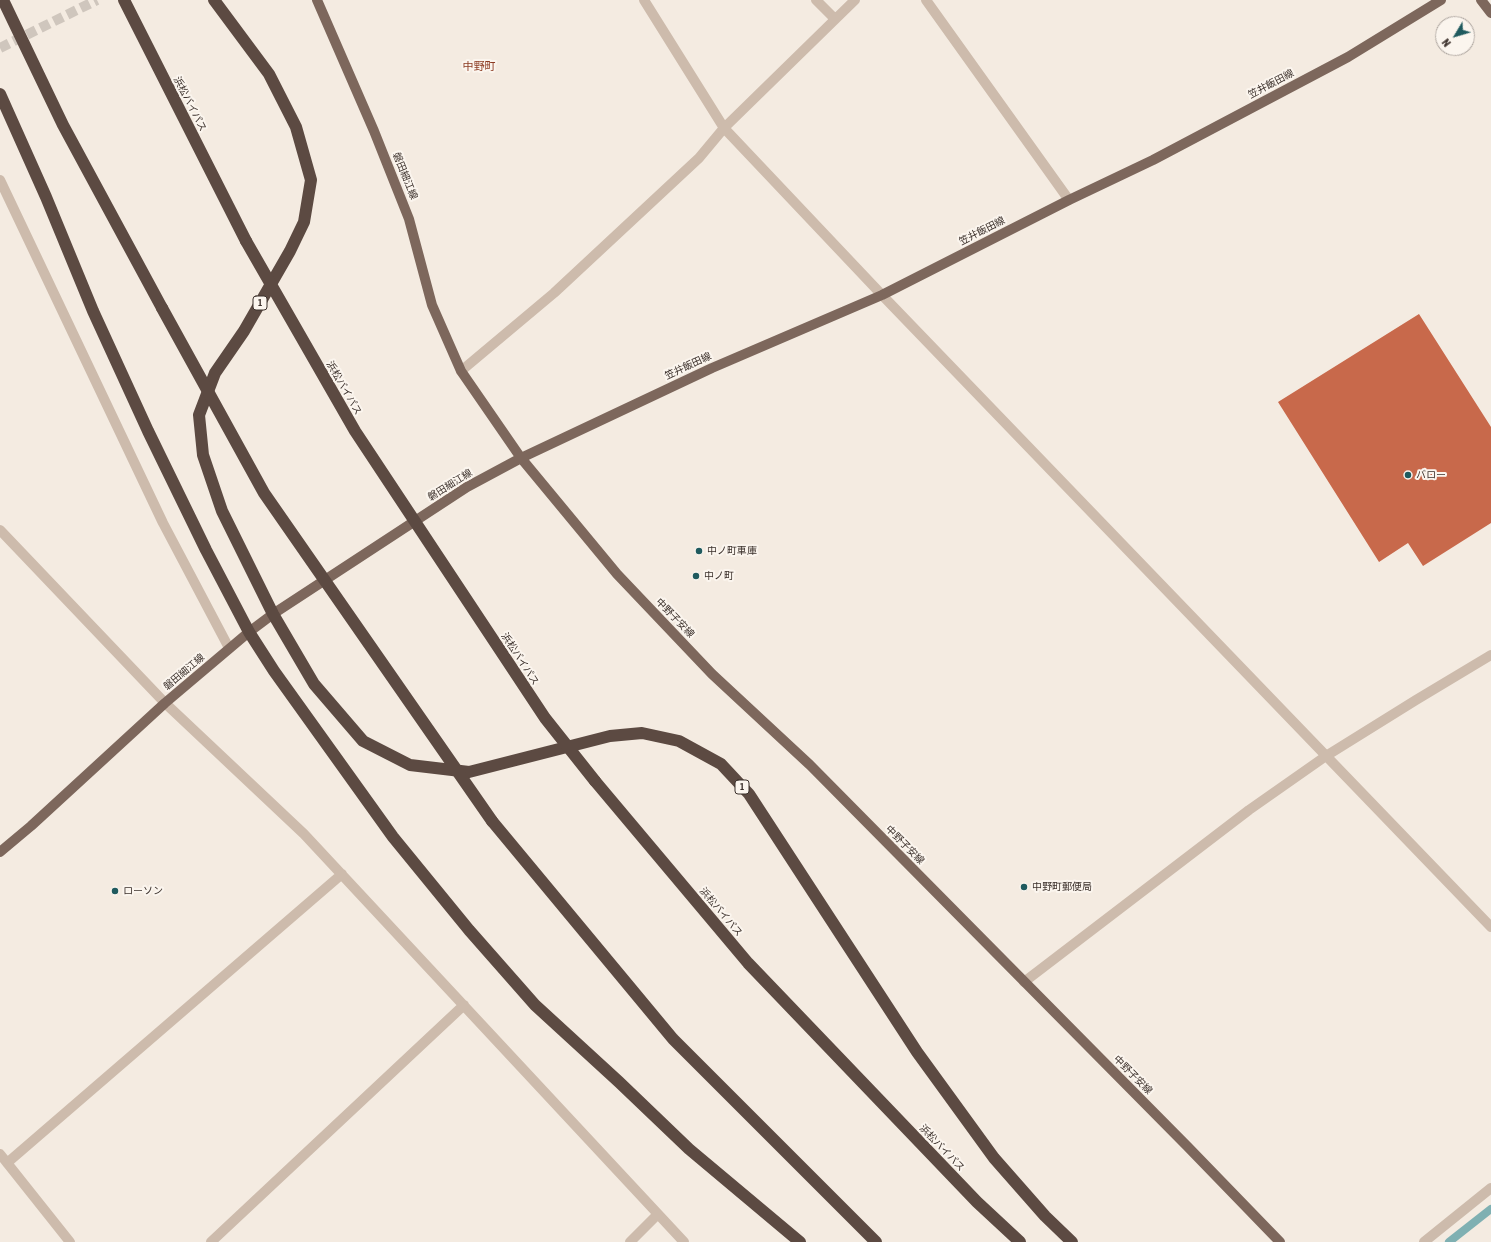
<!DOCTYPE html>
<html>
<head>
<meta charset="utf-8">
<style>
	body { margin:0 }
	#map { position:relative; width:1491px; height:1242px; overflow:hidden; background:#f4ebe1; font-family:"Asap Condensed",sans-serif }
	canvas { display:block }
	.north { position:absolute; left:1435px; top:16px; width:40px; height:40px; box-sizing:border-box; background:#fbf5ee; border:1px solid #aea6a0; border-radius:50%; rotate:232deg; font-size:11px; font-weight:700; line-height:16px; text-align:center; color:#3b302b }
	.north::after { content:''; display:block; margin:auto; width:14px; height:18px; background:#1f5a5e; clip-path:polygon(50% 0,100% 100%,50% 72%,0 100%) }
</style>
</head>
<body>
<div id="map">
<canvas width="1491" height="1242"></canvas>
<div class="north">N</div>
</div>
<script>
const ctx = document.querySelector('canvas').getContext('2d');
ctx.lineJoin = 'round';
const poly = rows => new Path2D(rows.map(r => 'M' + r).join(''));
function trace(path, color, width, dash) { ctx.strokeStyle = color; ctx.lineWidth = width; ctx.lineCap = dash ? 'butt' : 'round'; ctx.setLineDash(dash || []); ctx.stroke(path); }
function fill(path, color) { ctx.fillStyle = color; ctx.fill(path, 'evenodd'); }
function drawText(font, color, halo, rows, align = 'center') {
  ctx.font = font + ' "Asap Condensed","Noto Sans JP",sans-serif'; ctx.lineWidth = 4; ctx.setLineDash([]); ctx.textBaseline = 'middle'; ctx.strokeStyle = halo; ctx.fillStyle = color; for (const [text, x, y, turn = 0] of rows) {
    ctx.save(); ctx.translate(x, y); ctx.rotate((+turn || 0) * Math.PI / 180); ctx.textAlign = isNaN(turn) ? turn : align; if (halo) ctx.strokeText(text, 0, 0); ctx.fillText(text, 0, 0); ctx.restore();
  }
}
trace(poly([
	[1449,1242,1491,1209]
]), '#7fb0b2', 8);
fill(poly([
	[1419,314,1491,427,1491,523,1423,566,1408,543,1379,562,1278,402]
]), '#c8694b');
trace(poly([
	[0,48,97,0]
]), '#cfc6bd', 10, [10, 5]);
trace(poly([
	[644,0,724,128,882,295,1491,927],
	[816,0,835,19],
	[926,0,1069,200],
	[0,180,163,523,229,648],
	[461,371,554,293,699,158,724,128,855,0],
	[0,530,165,703,304,834,684,1242],
	[1024,982,1249,810,1326,756,1416,700,1491,655],
	[0,1154,70,1242],
	[7,1163,342,874],
	[211,1242,464,1005],
	[630,1242,658,1214],
	[1424,1242,1491,1188]
]), '#cdbbac', 10);
trace(poly([
	[317,0,374,131,409,219,432,305,461,371,521,458,617,574,712,674,810,765,1187,1146,1280,1242],
	[1481,0,1491,13],
	[0,852,31,826,165,703,249,632,273,614,467,487,521,458,712,368,882,295,1069,200,1153,160,1348,57,1441,0]
]), '#7d675c', 10);
trace(poly([
	[3,0,63,125,162,308],
	[124,0,246,241],
	[214,0,269,74,296,127,311,180,304,222,290,251,244,331,215,373,199,415,203,455,222,511,273,614,314,684,363,741,410,765,469,772,610,736,642,733,679,741,721,764,749,794,917,1052,994,1158,1045,1216,1072,1242],
	[0,94,46,197,93,311,148,431,206,550,249,632,274,671,393,837,469,930,535,1005,619,1082,689,1149,800,1242],
	[595,781,748,963,977,1202,1020,1242],
	[492,821,673,1039,876,1242]
]), '#5c4a42', 12);
trace(poly([
	[246,241,355,431,545,718,595,781],
	[162,308,264,493,492,821]
]), '#5c4a42', 12);
for (const [x, y, r, color] of [
	[1408,475,4,"#1f5a5e"],
	[699,551,4,"#1f5a5e"],
	[696,576,4,"#1f5a5e"],
	[1024,887,4,"#1f5a5e"],
	[115,891,4,"#1f5a5e"]
]) { const dot = new Path2D(); dot.arc(x, y, r, 0, 2 * Math.PI); ctx.fillStyle = color; ctx.fill(dot); trace(dot, '#fbf5ee', 1.5); }
for (const [x, y, w] of [
	[260,303,14],
	[742,787,14]
]) { const box = new Path2D(); box.roundRect(x - w / 2, y - 7, w, 14, 3); ctx.fillStyle = '#fbf5ee'; ctx.fill(box); trace(box, '#3b302b', 1); }
drawText('bold 9px', '#3b302b', null, [
	["1",260,303],
	["1",742,787]
]);
drawText('10px', '#3b302b', '#fbf5ee', [
	["笠井飯田線",1271,84,-28],
	["浜松バイパス",190,104,63],
	["磐田細江線",405,176,68],
	["笠井飯田線",982,231,-27],
	["笠井飯田線",688,366,-25],
	["浜松バイパス",344,388,60],
	["磐田細江線",450,485,-32],
	["中野子安線",675,618,46],
	["浜松バイパス",520,659,57],
	["磐田細江線",184,672,-40],
	["中野子安線",905,845,45],
	["浜松バイパス",721,912,50],
	["中野子安線",1133,1075,45],
	["浜松バイパス",942,1148,46]
]);
drawText('10px', '#3b302b', '#fbf5ee', [
	["バロー",1416,475],
	["中ノ町車庫",707,551],
	["中ノ町",704,576],
	["中野町郵便局",1032,887],
	["ローソン",123,891]
], 'left');
drawText('11px', '#8c3b22', '#fbf5ee', [
	["中野町",479,67]
]);
</script>
</body>
</html>
